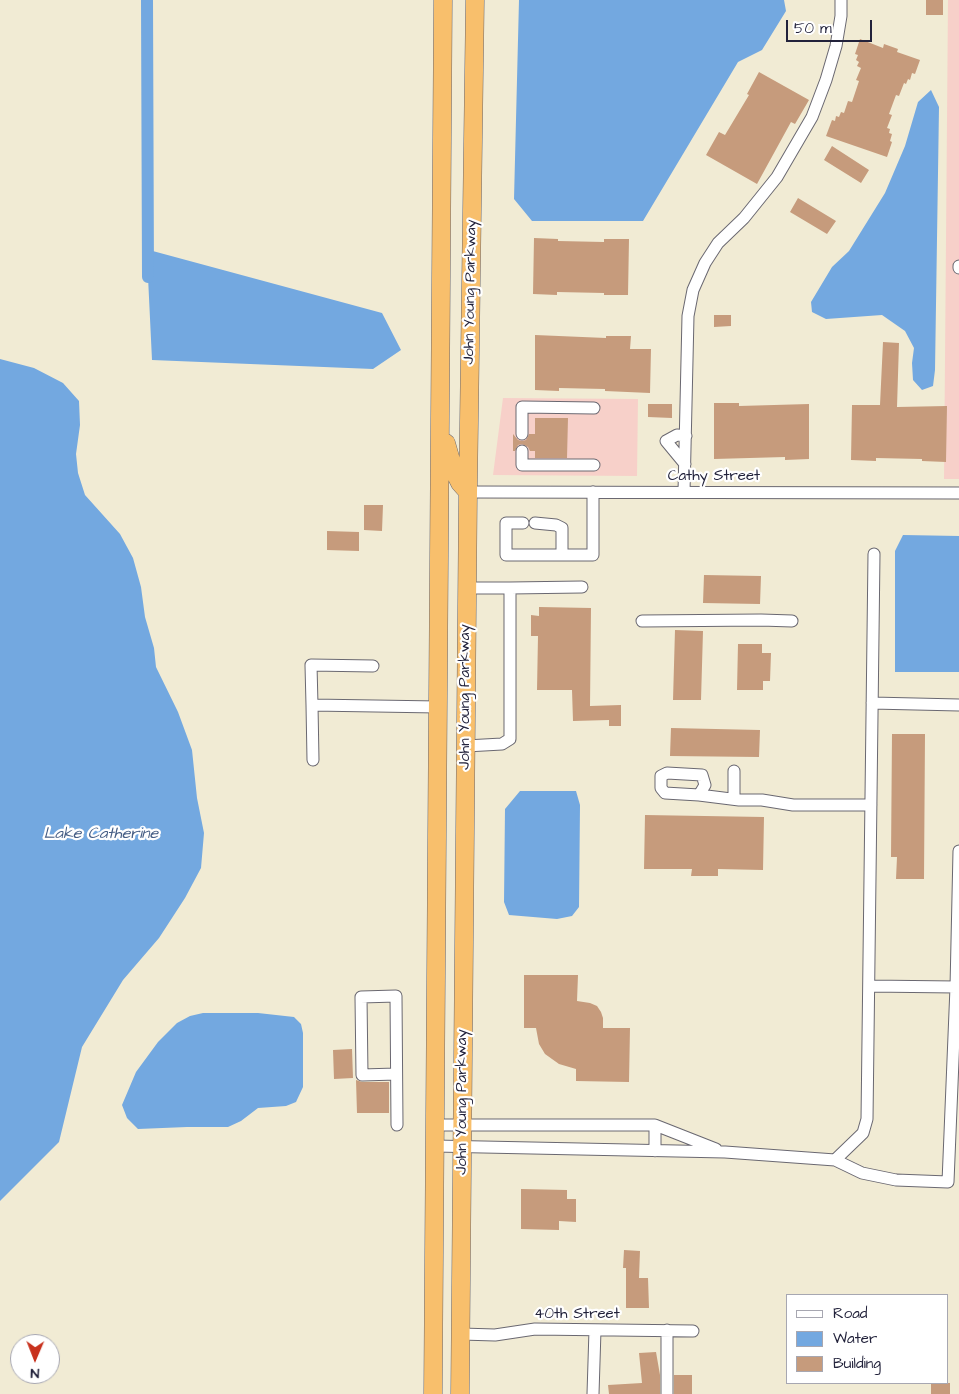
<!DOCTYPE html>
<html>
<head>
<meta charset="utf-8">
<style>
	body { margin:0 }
	#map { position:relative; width:959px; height:1394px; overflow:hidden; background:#f1ebd4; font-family:"Architects Daughter",sans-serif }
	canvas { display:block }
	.legend { position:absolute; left:786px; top:1294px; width:162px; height:90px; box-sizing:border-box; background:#fff; border:1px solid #a7a7b1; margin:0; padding:6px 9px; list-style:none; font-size:15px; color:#22223b }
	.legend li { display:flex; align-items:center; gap:10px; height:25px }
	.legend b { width:25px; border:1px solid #a7a7b1 }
	.north { position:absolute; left:10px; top:1334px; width:50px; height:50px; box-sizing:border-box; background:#fff; border:1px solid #a7a7b1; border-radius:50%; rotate:181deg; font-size:14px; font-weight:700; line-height:20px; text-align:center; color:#22223b }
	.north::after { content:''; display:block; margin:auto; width:18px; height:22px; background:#c8321e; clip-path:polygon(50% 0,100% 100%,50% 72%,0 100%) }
	.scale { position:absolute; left:786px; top:20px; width:86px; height:22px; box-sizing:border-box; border:2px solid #22223b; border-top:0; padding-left:6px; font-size:15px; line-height:18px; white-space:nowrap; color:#22223b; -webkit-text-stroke:4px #fff; paint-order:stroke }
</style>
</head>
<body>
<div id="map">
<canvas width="959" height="1394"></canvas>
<ul class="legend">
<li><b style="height:6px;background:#fff"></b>Road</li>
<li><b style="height:14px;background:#73a8e0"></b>Water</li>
<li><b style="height:14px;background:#c69b7c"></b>Building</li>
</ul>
<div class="north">N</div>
<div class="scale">50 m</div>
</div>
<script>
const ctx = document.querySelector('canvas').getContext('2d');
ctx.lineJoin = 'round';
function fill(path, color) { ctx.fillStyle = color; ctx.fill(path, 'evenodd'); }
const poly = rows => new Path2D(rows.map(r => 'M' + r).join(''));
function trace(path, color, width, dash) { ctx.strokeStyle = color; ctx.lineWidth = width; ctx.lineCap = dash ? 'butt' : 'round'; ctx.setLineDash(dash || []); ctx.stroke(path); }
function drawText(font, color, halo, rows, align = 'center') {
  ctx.font = font + ' "Architects Daughter",sans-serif'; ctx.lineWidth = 4.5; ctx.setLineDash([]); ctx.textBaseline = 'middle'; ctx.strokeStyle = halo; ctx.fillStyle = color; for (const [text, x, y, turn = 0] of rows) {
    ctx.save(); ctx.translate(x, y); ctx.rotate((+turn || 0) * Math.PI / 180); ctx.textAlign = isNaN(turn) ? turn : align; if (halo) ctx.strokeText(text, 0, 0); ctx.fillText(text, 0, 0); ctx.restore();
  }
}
fill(poly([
	[948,0,959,0,959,479,944,479],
	[503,398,638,399,637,476,493,475]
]), '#f7d0c9');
fill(poly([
	[519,0,784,0,786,11,762,50,738,62,643,221,532,221,514,199],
	[931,90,939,107,935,370,933,386,922,390,913,380,912,363,914,348,905,331,882,315,826,319,812,312,811,302,832,267,849,251,885,193,905,146,918,102],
	[149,250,382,313,401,350,373,369,152,360,148,277],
	[0,359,34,368,63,383,79,401,80,425,76,454,78,473,85,495,120,534,133,558,141,587,145,617,154,648,156,667,178,712,192,750,197,798,204,833,201,868,185,898,159,938,123,980,82,1047,59,1142,0,1201],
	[903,535,959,536,959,672,895,672,895,551],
	[520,791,576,791,580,805,579,907,572,916,557,919,509,915,504,902,505,809],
	[203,1013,258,1013,294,1017,301,1024,303,1033,303,1087,296,1102,286,1106,258,1108,241,1121,228,1127,187,1127,138,1129,127,1118,122,1105,136,1072,158,1042,177,1023,190,1016]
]), '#73a8e0');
trace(poly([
	[147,0,148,277]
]), '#73a8e0', 12);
fill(poly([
	[926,0,943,0,943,15,926,15],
	[860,39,883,48,884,44,898,49,897,52,920,60,915,74,912,73,910,80,908,79,906,84,904,83,899,96,896,95,889,114,892,115,887,128,890,129,889,133,892,134,890,141,892,142,887,157,826,136,832,120,835,121,836,116,839,117,841,112,844,113,848,101,852,102,859,81,856,80,861,68,857,66,859,62,856,60,858,55,855,54],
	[759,72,809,100,795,124,791,122,757,184,706,155,719,132,725,135,749,95,747,94],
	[832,146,869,170,861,183,824,160],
	[798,198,836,221,827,234,790,212],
	[534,238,558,239,558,241,604,242,604,239,629,239,628,295,604,295,604,293,557,292,557,295,533,294],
	[714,315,731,315,731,326,714,327],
	[535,335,606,338,606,336,631,336,630,349,651,349,650,393,605,391,605,389,559,388,559,391,535,390],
	[883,342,899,343,897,407,947,406,946,462,922,461,922,459,876,458,876,461,851,460,852,405,880,405],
	[714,403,739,403,739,406,809,404,809,459,785,460,785,457,714,459],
	[648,404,672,404,672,418,648,417],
	[535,418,568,418,567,458,535,458,535,451,530,451,528,447,522,444,518,445,515,451,513,451,513,434,518,440,522,441,526,440,529,434,535,434],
	[364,505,383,505,382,531,364,530],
	[327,531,359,532,359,551,327,550],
	[704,575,761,576,760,604,703,603],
	[539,607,591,608,590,706,621,705,621,726,609,726,609,720,573,721,572,690,537,690,538,636,531,636,531,615,539,616],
	[675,630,703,631,701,700,673,700],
	[738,644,762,644,762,653,771,653,770,681,763,681,763,690,737,690],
	[671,728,760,730,759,757,670,756],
	[892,734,925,734,924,879,896,879,897,857,891,857],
	[645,815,764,817,763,870,718,869,718,876,691,876,692,869,644,869],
	[524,975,578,975,577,1001,590,1003,597,1006,601,1012,603,1018,603,1028,630,1028,629,1082,576,1081,576,1069,559,1064,545,1054,539,1044,536,1028,524,1028],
	[352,1049,353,1078,334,1079,333,1050],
	[356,1080,362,1082,389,1082,389,1113,357,1113],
	[521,1189,567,1190,567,1199,576,1199,576,1222,559,1221,559,1230,521,1229],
	[624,1250,640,1251,639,1278,648,1278,649,1308,626,1308,626,1268,623,1268],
	[656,1352,660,1375,660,1394,609,1394,608,1385,642,1383,639,1353],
	[674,1375,692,1375,692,1394,674,1394],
	[931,1383,950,1383,950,1394,931,1394]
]), '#c69b7c');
const minor = poly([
	[959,266,959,268],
	[522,434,522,407,594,408],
	[522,451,522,465,594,465],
	[685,464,666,441,677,435,686,436],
	[468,492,959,493],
	[684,492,688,316,693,290,705,263,718,243,744,218,777,177,812,117,826,80,836,46,841,16,841,0],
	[523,523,506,523,506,555,593,555,593,492],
	[535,523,556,525,562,528,562,555],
	[510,588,582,587],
	[642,621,761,620,792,621],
	[872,703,959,705],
	[312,705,311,665,373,666],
	[466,746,502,744,510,739,510,588,467,588],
	[313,760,312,705,438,707],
	[734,771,734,799],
	[699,795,705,785,702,775,667,773,661,776,661,788,665,793,699,795,739,800,762,800,793,805,871,805],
	[869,986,956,987,959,851],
	[396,1074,362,1075,361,997,396,996,397,1125],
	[435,1125,655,1125,716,1149],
	[655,1125,655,1151],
	[435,1146,725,1152,835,1160,863,1133,867,1119,874,554],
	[835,1160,862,1173,896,1180,948,1182,956,987],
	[667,1330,667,1394],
	[461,1334,495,1335,535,1329,693,1331],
	[593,1394,595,1330]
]);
const highway = poly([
	[446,443,454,471,460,483,468,492],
	[433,1394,443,0],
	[460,1394,468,492,475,0]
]);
trace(minor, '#6a6871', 13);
trace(highway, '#6a6871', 19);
trace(minor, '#fff', 11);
trace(highway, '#f8bf6c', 18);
drawText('15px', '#22223b', '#fff', [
	["John Young Parkway",471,292,-89],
	["Cathy Street",714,477],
	["John Young Parkway",466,697,-90],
	["John Young Parkway",463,1102,-90],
	["40th Street",577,1315]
]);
drawText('italic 16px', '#465e85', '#fff', [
	["Lake Catherine",101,835]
]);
</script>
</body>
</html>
